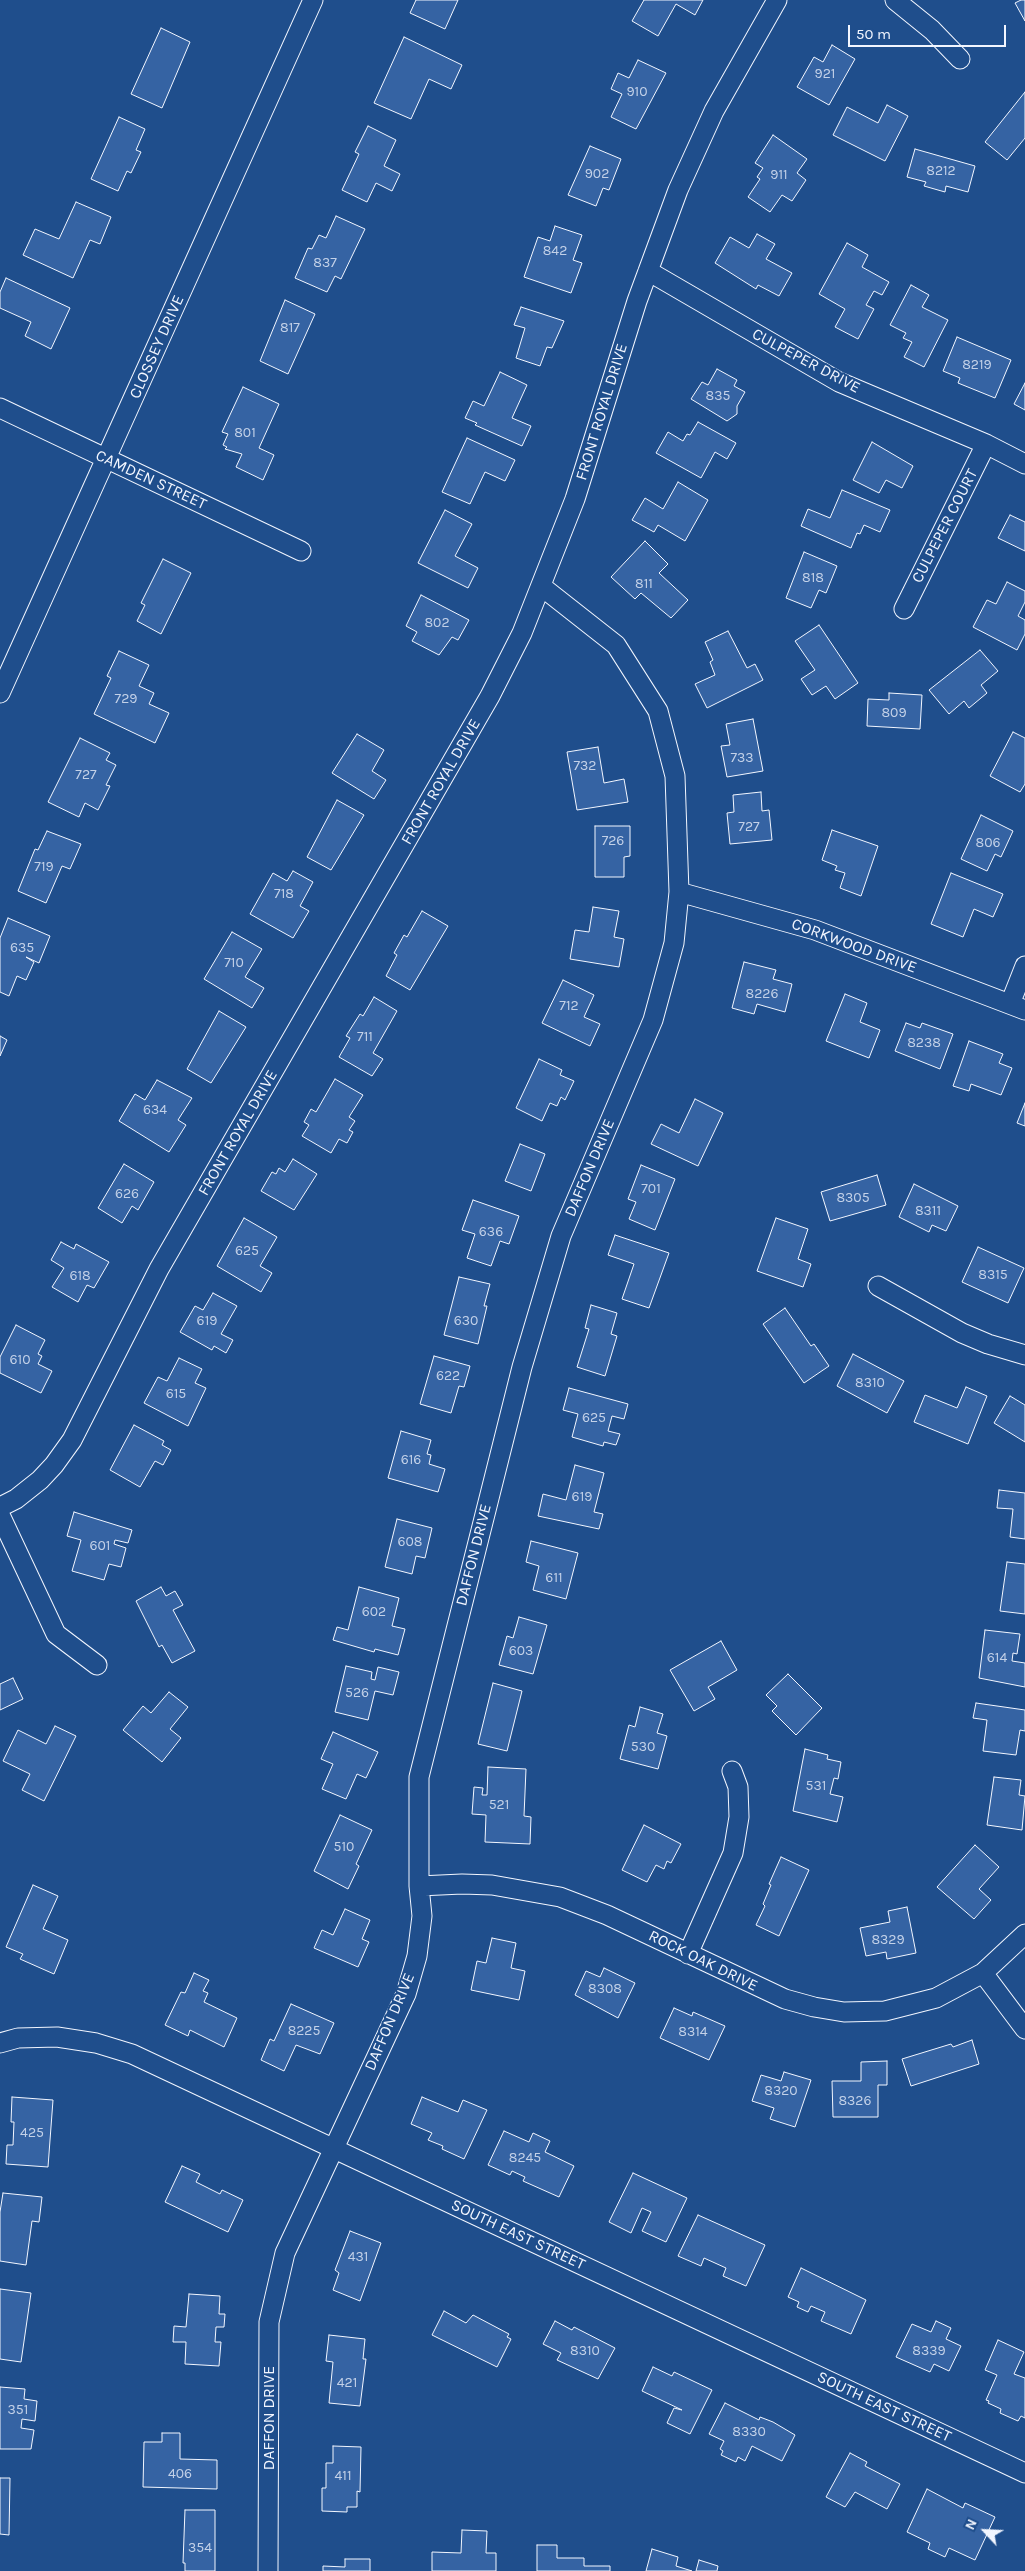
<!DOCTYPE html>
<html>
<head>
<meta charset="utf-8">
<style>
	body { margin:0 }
	#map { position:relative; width:1025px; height:2571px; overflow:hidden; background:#1f4e8c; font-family:Karla,sans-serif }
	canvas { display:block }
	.north { position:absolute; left:960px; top:2506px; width:50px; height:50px; -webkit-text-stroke:4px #1f4e8c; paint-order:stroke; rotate:295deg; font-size:14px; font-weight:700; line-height:20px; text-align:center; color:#f2f6ff }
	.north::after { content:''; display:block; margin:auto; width:18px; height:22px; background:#f2f6ff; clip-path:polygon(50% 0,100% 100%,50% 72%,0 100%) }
	.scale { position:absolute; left:848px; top:25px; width:158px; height:22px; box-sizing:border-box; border:2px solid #f2f6ff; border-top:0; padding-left:6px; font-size:15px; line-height:18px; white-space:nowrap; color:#f2f6ff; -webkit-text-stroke:4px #1f4e8c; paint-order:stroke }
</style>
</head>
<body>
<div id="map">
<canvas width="1025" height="2571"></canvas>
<div class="north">N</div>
<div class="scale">50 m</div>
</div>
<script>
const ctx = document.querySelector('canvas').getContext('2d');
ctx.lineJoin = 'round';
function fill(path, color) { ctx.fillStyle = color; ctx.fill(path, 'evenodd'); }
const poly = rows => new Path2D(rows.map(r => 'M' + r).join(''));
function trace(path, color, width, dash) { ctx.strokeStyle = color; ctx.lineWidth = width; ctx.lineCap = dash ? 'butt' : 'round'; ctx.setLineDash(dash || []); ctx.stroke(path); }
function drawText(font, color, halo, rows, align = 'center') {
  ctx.font = font + ' Karla,sans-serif'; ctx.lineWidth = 4; ctx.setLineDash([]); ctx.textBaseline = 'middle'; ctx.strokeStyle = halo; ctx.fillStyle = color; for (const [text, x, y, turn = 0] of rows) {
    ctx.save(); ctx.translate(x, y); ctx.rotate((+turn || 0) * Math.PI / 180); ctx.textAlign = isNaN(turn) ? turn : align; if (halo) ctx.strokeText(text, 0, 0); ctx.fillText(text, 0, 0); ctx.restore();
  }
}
const building = poly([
	[416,0,458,0,445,29,410,13,416,0],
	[644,0,703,0,695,15,676,4,658,36,632,21,644,0],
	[1021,0,1025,0,1025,21,1015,3,1021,0],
	[161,28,190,42,162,108,131,94,161,28],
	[404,37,462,65,451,89,429,79,411,119,374,103,404,37],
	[832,45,855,59,829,105,797,87,814,57,823,62,832,45],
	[638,60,666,73,636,129,611,117,622,94,611,89,618,73,629,78,638,60],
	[1025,92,1025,138,1007,160,985,142,1025,92],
	[887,105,908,116,885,161,833,135,847,107,878,123,887,105],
	[119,117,145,129,136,150,141,152,131,173,127,171,118,191,91,179,119,117],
	[368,126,396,140,384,166,400,174,392,191,376,183,367,202,342,190,359,154,355,152,368,126],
	[773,135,807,159,797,173,806,180,792,201,782,195,770,212,748,197,760,179,757,177,763,168,755,163,773,135],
	[590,146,621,159,609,190,603,188,596,206,568,195,590,146],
	[915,149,975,166,968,192,946,186,945,192,924,186,926,182,907,177,915,149],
	[76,202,111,217,100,244,90,240,73,278,23,255,35,229,59,239,76,202],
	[336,216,365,229,341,279,335,276,327,292,295,278,308,248,312,249,319,235,326,238,336,216],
	[555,226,582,235,573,260,582,263,571,293,524,277,538,237,550,241,555,226],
	[757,234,775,244,766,259,792,273,779,296,758,285,756,289,715,263,730,237,749,248,757,234],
	[847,243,868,255,862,267,889,282,882,295,874,291,866,305,874,309,858,339,835,327,845,309,819,294,847,243],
	[6,278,70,308,51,349,25,336,31,322,0,308,0,292,6,278],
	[911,285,929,295,922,307,948,320,924,367,904,357,912,342,903,338,906,333,890,325,911,285],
	[285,300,315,314,288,374,260,361,285,300],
	[521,307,564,321,552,348,547,347,540,366,516,358,525,328,514,325,521,307],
	[957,337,1011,360,995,398,958,383,960,378,943,371,957,337],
	[717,369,737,380,734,386,745,392,737,406,737,414,727,421,691,399,702,382,708,385,717,369],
	[500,372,527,385,512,418,531,426,522,446,475,425,477,423,465,418,473,401,484,406,500,372],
	[1025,383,1025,410,1014,404,1025,383],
	[243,387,279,404,259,448,274,455,263,480,236,467,242,454,225,449,227,447,223,445,228,434,222,432,243,387],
	[698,422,736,443,727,459,715,452,701,478,656,453,668,432,683,441,687,434,690,435,698,422],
	[467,438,515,460,505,481,485,472,470,504,442,492,467,438],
	[872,442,913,466,902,488,886,480,879,493,853,480,872,442],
	[678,482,708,500,685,541,658,525,654,532,632,520,645,498,663,509,678,482],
	[842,490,890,510,880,532,864,525,860,534,857,533,851,548,801,526,808,509,830,518,842,490],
	[445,510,472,524,455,556,478,568,468,588,418,563,445,510],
	[1010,515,1025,522,1025,551,998,538,1010,515],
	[645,541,668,564,659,573,688,600,671,618,641,593,635,599,611,577,645,541],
	[804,552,837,566,826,593,819,590,811,608,786,598,804,552],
	[163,559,191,573,161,634,137,621,145,605,141,603,163,559],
	[1007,582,1025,591,1025,602,1018,616,1025,620,1025,634,1017,650,973,627,987,600,996,604,1007,582],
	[421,595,469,620,458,640,452,637,439,655,412,641,417,632,406,626,421,595],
	[819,625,858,683,835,699,826,686,812,695,801,679,815,670,795,641,819,625],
	[728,631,747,668,755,664,763,680,707,708,695,684,715,675,710,662,713,660,705,642,728,631],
	[980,650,998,671,981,685,987,693,969,708,964,701,949,714,929,690,980,650],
	[119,651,149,665,139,686,154,693,149,704,169,713,155,743,94,714,111,678,107,676,119,651],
	[889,693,922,695,920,729,867,726,868,699,889,700,889,693],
	[753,719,763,771,727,777,721,746,730,745,726,724,753,719],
	[1013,732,1025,738,1025,784,1020,792,990,776,1013,732],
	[357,734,384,750,372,771,386,780,374,799,332,773,357,734],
	[80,738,110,753,106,760,116,765,106,785,110,786,98,810,85,803,79,817,48,802,80,738],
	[598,747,604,783,624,779,628,802,577,810,567,752,598,747],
	[761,792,762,811,769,810,772,840,730,844,727,813,734,812,733,795,761,792],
	[337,800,364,815,331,870,307,857,337,800],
	[981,815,1013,831,1001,857,995,854,987,871,961,859,981,815],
	[595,826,630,826,630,856,624,857,624,877,595,877,595,826],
	[832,830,878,846,861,896,840,888,845,873,835,870,837,866,822,860,832,830],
	[47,831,81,844,70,869,62,866,46,903,18,891,35,849,38,850,47,831],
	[293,871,313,882,300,906,309,911,293,938,250,914,273,873,287,881,293,871],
	[951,873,1003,894,993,917,974,909,963,937,931,924,951,873],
	[593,907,619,911,614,937,624,939,619,967,570,959,575,930,589,932,593,907],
	[422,911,448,926,410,990,386,976,397,955,394,953,404,935,407,937,422,911],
	[8,918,50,936,39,963,26,957,34,962,26,980,17,976,9,996,0,992,0,938,8,918],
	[232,932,262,949,245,977,264,988,252,1008,204,979,232,932],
	[744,962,776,970,773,979,792,984,785,1012,757,1004,754,1014,732,1008,744,962],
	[563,980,594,995,584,1017,600,1024,590,1046,542,1023,563,980],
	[845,994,867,1003,860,1022,880,1030,869,1058,826,1041,845,994],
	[374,997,397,1011,373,1053,383,1059,372,1076,339,1057,350,1038,346,1036,360,1014,363,1016,374,997],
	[219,1011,246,1027,211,1083,187,1069,219,1011],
	[906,1023,920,1028,922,1023,953,1034,940,1069,895,1051,906,1023],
	[0,1036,7,1040,0,1056,0,1036],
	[969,1041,1003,1054,999,1063,1012,1068,1001,1095,971,1084,969,1091,953,1086,969,1041],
	[539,1059,562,1070,560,1075,574,1081,565,1100,561,1097,557,1106,550,1103,542,1121,516,1108,539,1059],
	[335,1079,363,1095,349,1117,355,1121,349,1130,353,1132,347,1143,339,1139,331,1153,302,1136,309,1125,304,1122,311,1109,316,1112,335,1079],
	[157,1080,192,1098,178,1120,186,1125,169,1152,119,1121,135,1094,145,1100,157,1080],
	[695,1099,723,1113,698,1166,651,1144,661,1124,679,1133,695,1099],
	[1025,1103,1025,1126,1017,1123,1025,1103],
	[520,1144,545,1154,531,1191,505,1181,520,1144],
	[293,1159,317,1174,294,1210,261,1191,272,1172,276,1174,279,1168,285,1172,293,1159],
	[124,1164,154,1182,138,1210,132,1206,122,1223,98,1208,124,1164],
	[641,1165,675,1179,655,1230,629,1219,636,1202,628,1199,641,1165],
	[877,1175,886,1205,830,1221,821,1192,877,1175],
	[914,1184,958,1206,946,1231,932,1225,929,1232,899,1217,914,1184],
	[473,1200,519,1216,509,1244,500,1241,491,1266,467,1258,475,1234,462,1230,473,1200],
	[244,1218,277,1237,260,1266,272,1273,261,1292,217,1266,244,1218],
	[776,1218,808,1229,798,1259,811,1264,803,1287,757,1271,776,1218],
	[615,1235,669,1253,649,1308,622,1299,634,1264,608,1255,615,1235],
	[61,1242,74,1249,76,1244,109,1262,94,1288,87,1285,78,1302,52,1287,64,1268,51,1260,61,1242],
	[978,1247,1024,1268,1008,1303,962,1282,978,1247],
	[459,1277,490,1284,484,1306,487,1306,478,1344,444,1335,459,1277],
	[213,1293,237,1306,221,1334,233,1340,226,1353,214,1346,212,1350,180,1332,195,1306,203,1310,213,1293],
	[591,1305,617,1313,611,1334,617,1336,605,1376,577,1367,589,1329,585,1328,591,1305],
	[785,1308,811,1346,814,1344,829,1366,804,1383,763,1324,785,1308],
	[16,1325,45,1340,38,1354,42,1356,38,1364,52,1371,41,1393,0,1373,0,1357,16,1325],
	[853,1354,904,1381,887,1413,837,1386,853,1354],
	[434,1356,470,1366,464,1387,459,1386,451,1413,420,1404,434,1356],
	[179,1358,202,1369,195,1383,206,1388,188,1426,144,1403,158,1377,167,1381,179,1358],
	[966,1387,987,1396,968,1444,914,1422,925,1395,957,1408,966,1387],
	[569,1388,628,1404,624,1419,612,1416,608,1431,620,1434,616,1445,604,1442,603,1446,572,1437,578,1414,563,1410,569,1388],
	[1010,1396,1025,1405,1025,1442,994,1423,1010,1396],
	[134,1425,164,1441,162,1445,171,1450,163,1465,155,1461,140,1487,110,1470,134,1425],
	[401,1431,431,1440,427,1454,431,1455,429,1464,445,1469,438,1492,388,1478,401,1431],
	[575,1465,604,1473,594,1512,603,1514,599,1529,538,1516,543,1494,566,1500,575,1465],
	[999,1490,1025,1493,1025,1539,1010,1537,1013,1509,997,1508,999,1490],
	[74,1512,132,1530,128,1543,115,1540,114,1544,126,1548,121,1567,109,1564,104,1580,72,1571,81,1540,67,1536,74,1512],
	[397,1519,432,1528,425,1558,416,1556,412,1574,385,1567,397,1519],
	[531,1541,578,1553,566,1599,533,1590,539,1566,526,1562,531,1541],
	[1007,1562,1025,1564,1025,1614,1000,1611,1007,1562],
	[161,1587,166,1596,175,1591,183,1605,173,1610,195,1651,172,1663,162,1645,159,1647,136,1601,161,1587],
	[359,1587,399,1598,392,1626,405,1629,398,1655,375,1649,374,1652,333,1640,337,1627,348,1630,359,1587],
	[519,1617,547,1625,533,1674,499,1665,507,1636,513,1638,519,1617],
	[985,1630,1020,1634,1017,1654,1013,1653,1012,1661,1025,1663,1025,1687,979,1678,985,1630],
	[721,1641,737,1670,708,1687,715,1699,694,1711,670,1670,721,1641],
	[346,1666,372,1672,371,1679,375,1680,378,1667,399,1672,393,1695,375,1691,368,1720,335,1712,346,1666],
	[788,1674,822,1708,796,1735,772,1711,777,1706,766,1695,788,1674],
	[13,1678,23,1699,0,1710,0,1684,13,1678],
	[493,1683,522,1691,507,1751,478,1744,493,1683],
	[169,1692,188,1707,170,1729,181,1738,162,1762,123,1730,143,1706,151,1713,169,1692],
	[976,1703,1025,1710,1025,1731,1020,1730,1016,1755,983,1751,987,1720,973,1718,976,1703],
	[640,1707,663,1714,657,1733,667,1736,658,1769,620,1759,629,1725,635,1727,640,1707],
	[55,1726,76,1736,44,1801,22,1790,30,1774,3,1761,18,1730,46,1744,55,1726],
	[333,1732,378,1752,366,1778,357,1774,346,1799,322,1789,333,1764,321,1759,333,1732],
	[805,1749,828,1755,827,1759,841,1762,838,1779,834,1778,830,1794,843,1797,837,1822,793,1811,805,1749],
	[488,1767,526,1769,524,1816,531,1817,530,1844,485,1842,486,1815,472,1814,474,1787,483,1788,482,1795,487,1795,488,1767],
	[994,1777,1021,1780,1019,1795,1025,1796,1022,1830,987,1825,994,1777],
	[340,1815,372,1830,356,1864,359,1866,348,1889,314,1871,340,1815],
	[644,1825,681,1844,671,1863,667,1861,664,1869,656,1865,647,1882,622,1870,644,1825],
	[975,1845,999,1867,979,1889,991,1900,974,1919,937,1887,975,1845],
	[781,1857,809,1870,779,1936,756,1925,765,1906,763,1904,771,1885,769,1884,781,1857],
	[33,1885,58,1896,43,1929,68,1940,54,1974,20,1959,23,1954,6,1947,33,1885],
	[907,1907,916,1953,887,1959,886,1952,866,1956,860,1928,890,1922,888,1911,907,1907],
	[345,1909,370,1920,362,1939,369,1942,358,1967,314,1948,322,1930,333,1935,345,1909],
	[492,1938,516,1943,511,1968,525,1971,519,2000,471,1990,477,1961,486,1963,492,1938],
	[604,1968,635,1983,618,2018,575,1995,586,1971,600,1977,604,1968],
	[194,1973,209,1980,203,1991,208,1993,204,2002,237,2018,224,2047,190,2030,188,2036,165,2025,181,1992,185,1993,194,1973],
	[291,2004,334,2023,320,2054,296,2045,284,2071,261,2060,270,2039,274,2041,291,2004],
	[674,2008,692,2016,693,2012,725,2026,709,2060,660,2038,674,2008],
	[972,2040,979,2064,911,2086,902,2059,951,2044,953,2047,972,2040],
	[887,2061,887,2085,878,2085,878,2117,833,2117,832,2081,861,2081,861,2062,887,2061],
	[784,2072,811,2080,795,2127,770,2119,774,2108,752,2101,761,2075,781,2081,784,2072],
	[12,2097,53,2100,48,2167,6,2164,7,2145,13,2145,14,2122,11,2122,12,2097],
	[422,2097,458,2112,463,2100,487,2110,464,2159,442,2149,443,2146,428,2140,432,2133,411,2124,422,2097],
	[504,2131,529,2142,533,2133,550,2141,545,2152,574,2166,559,2197,523,2181,525,2177,512,2171,510,2175,488,2165,504,2131],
	[182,2166,200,2174,196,2182,220,2194,222,2190,243,2200,228,2232,165,2202,182,2166],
	[633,2173,687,2198,666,2242,642,2231,651,2212,642,2208,631,2233,609,2222,633,2173],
	[3,2193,42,2197,39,2222,32,2221,26,2265,0,2261,0,2212,3,2193],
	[698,2215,765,2245,746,2286,723,2276,726,2268,704,2258,701,2266,678,2256,698,2215],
	[350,2231,381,2243,360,2301,333,2290,339,2273,335,2270,350,2231],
	[801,2268,866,2300,851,2334,821,2321,825,2312,811,2306,808,2312,797,2307,799,2302,788,2297,801,2268],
	[0,2289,31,2293,21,2362,0,2359,0,2289],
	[189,2294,220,2296,219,2314,225,2314,224,2327,216,2327,215,2342,221,2342,219,2366,185,2364,186,2342,173,2342,174,2326,186,2327,189,2294],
	[444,2311,466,2323,473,2315,509,2334,507,2337,511,2339,497,2367,432,2335,444,2311],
	[555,2321,572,2330,574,2327,615,2348,598,2379,557,2360,561,2353,543,2344,555,2321],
	[936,2321,951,2328,946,2339,961,2346,949,2371,934,2364,930,2372,896,2357,912,2324,931,2332,936,2321],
	[329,2335,365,2339,363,2359,366,2359,360,2406,329,2403,333,2362,326,2361,329,2335],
	[998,2340,1024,2352,1014,2374,1025,2378,1025,2418,1021,2416,1018,2421,1000,2413,1001,2409,988,2403,989,2401,986,2400,997,2375,985,2370,998,2340],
	[653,2367,672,2376,674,2372,712,2390,690,2434,667,2423,674,2408,682,2410,642,2391,653,2367],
	[0,2387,25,2389,24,2399,37,2401,35,2421,22,2419,21,2428,34,2430,31,2449,0,2449,0,2387],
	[725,2403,759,2420,760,2417,773,2422,795,2435,782,2461,752,2446,745,2461,738,2457,736,2462,721,2455,723,2451,720,2449,724,2441,709,2434,725,2403],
	[162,2433,180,2433,180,2459,217,2460,217,2489,143,2487,144,2442,162,2442,162,2433],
	[333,2446,361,2447,360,2492,357,2491,357,2507,347,2507,347,2512,322,2511,322,2488,326,2488,326,2463,333,2463,333,2446],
	[850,2453,867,2462,865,2466,900,2484,887,2509,855,2492,845,2507,826,2497,850,2453],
	[0,2478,10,2478,9,2535,0,2534,0,2478],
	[927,2489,963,2508,965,2503,995,2517,975,2560,949,2548,945,2557,928,2549,930,2543,907,2532,927,2489],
	[185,2510,215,2510,215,2571,185,2571,185,2563,183,2563,185,2510],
	[462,2530,487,2531,486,2553,496,2553,496,2571,432,2571,432,2552,461,2553,462,2530],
	[537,2545,557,2545,557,2558,584,2558,584,2566,610,2566,610,2571,537,2571,537,2545],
	[652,2549,678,2557,676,2566,692,2571,646,2571,652,2549],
	[345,2559,370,2559,370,2571,323,2571,323,2566,345,2567,345,2559],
	[699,2560,718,2566,717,2571,696,2571,699,2560]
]);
fill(building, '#3563a3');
trace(building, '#f2f6ff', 1);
const street = poly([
	[895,0,932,30,960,59],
	[648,271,839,382,986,444,1025,464],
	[0,408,301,551],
	[904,609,986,444],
	[0,693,313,0],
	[679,892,815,930,1025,1010],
	[1010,1004,1025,966],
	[878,1286,962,1333,988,1344,1025,1355],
	[0,1507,16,1499,40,1480,54,1465,72,1440,159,1269,490,696,522,633,575,499,637,301,678,190,714,111,777,0],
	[0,1515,56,1634,97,1665],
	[419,1886,462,1884,492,1885,560,1897,607,1915,785,1999,814,2007,844,2012,885,2011,936,1998,983,1973,1025,1934],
	[688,1954,733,1853,739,1817,738,1787,732,1771],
	[983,1973,1025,2029],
	[0,2043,18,2038,57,2037,96,2043,132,2054,1025,2473],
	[268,2571,269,2322,285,2253,406,1994,417,1956,422,1916,419,1886,419,1777,522,1367,561,1236,653,1020,674,943,679,892,675,776,658,711,616,645,541,586]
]);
trace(street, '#f2f6ff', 21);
trace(street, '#1f4e8c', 19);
drawText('14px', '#c3d1e8', null, [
	["921",825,74],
	["910",637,92],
	["8212",941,171],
	["902",597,174],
	["911",779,175],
	["842",555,251],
	["837",325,263],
	["817",290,328],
	["8219",977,365],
	["835",718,396],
	["801",245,433],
	["818",813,578],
	["811",644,584],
	["802",437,623],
	["729",126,699],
	["809",894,713],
	["733",742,758],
	["732",585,766],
	["727",86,775],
	["727",749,827],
	["726",613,841],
	["806",988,843],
	["719",44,867],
	["718",284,894],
	["635",22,948],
	["710",234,963],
	["8226",762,994],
	["712",569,1006],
	["711",365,1037],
	["8238",924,1043],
	["634",155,1110],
	["701",651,1189],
	["626",127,1194],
	["8305",853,1198],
	["8311",928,1211],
	["636",491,1232],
	["625",247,1251],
	["8315",993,1275],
	["618",80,1276],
	["619",207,1321],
	["630",466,1321],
	["610",20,1360],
	["622",448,1376],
	["8310",870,1383],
	["615",176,1394],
	["625",594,1418],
	["616",411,1460],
	["619",582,1497],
	["608",410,1542],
	["601",100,1546],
	["611",554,1578],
	["602",374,1612],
	["603",521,1651],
	["614",997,1658],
	["526",357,1693],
	["530",643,1747],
	["531",816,1786],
	["521",499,1805],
	["510",344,1847],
	["8329",888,1940],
	["8308",605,1989],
	["8225",304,2031],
	["8314",693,2032],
	["8320",781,2091],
	["8326",855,2101],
	["425",32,2133],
	["8245",525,2158],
	["431",358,2257],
	["8310",585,2351],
	["8339",929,2351],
	["421",347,2383],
	["351",18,2410],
	["8330",749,2432],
	["406",180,2474],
	["411",343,2476],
	["354",200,2548]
]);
drawText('16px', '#f2f6ff', '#1f4e8c', [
	["CLOSSEY DRIVE",157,347,-66],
	["CULPEPER DRIVE",806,361,28],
	["FRONT ROYAL DRIVE",602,412,-73],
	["CAMDEN STREET",151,480,25],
	["CULPEPER COURT",945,526,-63],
	["FRONT ROYAL DRIVE",441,782,-60],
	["CORKWOOD DRIVE",854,946,20],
	["FRONT ROYAL DRIVE",238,1133,-60],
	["DAFFON DRIVE",590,1168,-67],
	["DAFFON DRIVE",474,1555,-76],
	["ROCK OAK DRIVE",703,1961,26],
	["DAFFON DRIVE",390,2022,-67],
	["SOUTH EAST STREET",518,2235,25],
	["SOUTH EAST STREET",884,2407,25],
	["DAFFON DRIVE",269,2418,-90]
]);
</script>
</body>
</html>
